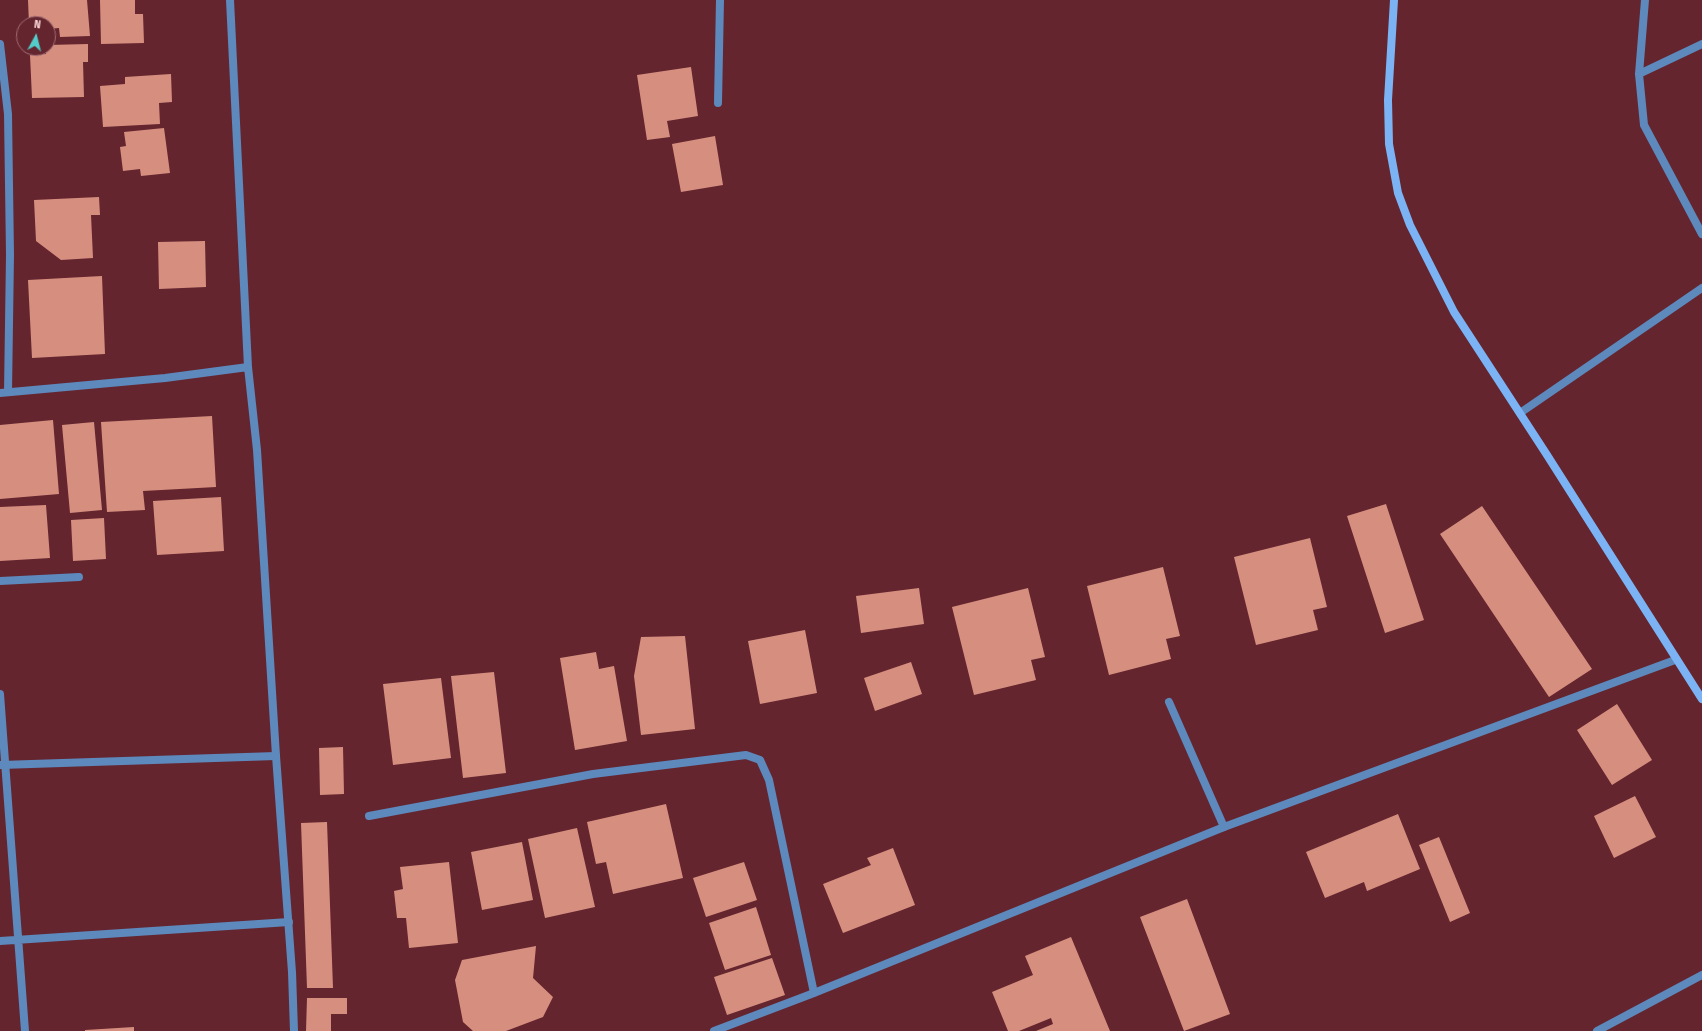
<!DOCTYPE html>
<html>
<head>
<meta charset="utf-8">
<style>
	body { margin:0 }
	#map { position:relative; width:1702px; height:1031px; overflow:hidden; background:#64252f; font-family:"Fira Sans Condensed",sans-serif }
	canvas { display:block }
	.north { position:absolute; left:16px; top:16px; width:40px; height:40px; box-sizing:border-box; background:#64252f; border:1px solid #a06a71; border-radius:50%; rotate:7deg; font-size:11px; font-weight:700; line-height:16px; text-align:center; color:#f9d1d4 }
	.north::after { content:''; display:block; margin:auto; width:14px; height:18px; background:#53cdca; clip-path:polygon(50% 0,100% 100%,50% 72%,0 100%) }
</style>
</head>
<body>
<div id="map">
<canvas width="1702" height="1031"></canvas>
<div class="north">N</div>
</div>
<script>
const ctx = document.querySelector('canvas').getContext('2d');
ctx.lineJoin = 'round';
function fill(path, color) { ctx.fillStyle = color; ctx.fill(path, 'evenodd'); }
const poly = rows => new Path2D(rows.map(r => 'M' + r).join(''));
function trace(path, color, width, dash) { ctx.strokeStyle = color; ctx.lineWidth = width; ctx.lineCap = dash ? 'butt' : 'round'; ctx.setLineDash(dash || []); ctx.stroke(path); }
fill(poly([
	[28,0,87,0,90,36,60,37,59,28,48,29,48,24,29,24],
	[100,0,135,0,135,14,143,14,144,43,101,44],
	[88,44,88,62,83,62,84,97,32,98,30,55,46,54,45,48,48,48,48,45],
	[691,67,698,116,667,121,670,137,647,140,637,75],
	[171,74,172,102,159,103,160,124,103,127,100,86,125,84,125,77],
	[164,128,170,173,141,176,140,169,123,171,120,147,126,146,124,132],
	[715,136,723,185,681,192,672,144],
	[99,197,100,215,91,215,93,258,61,260,36,241,34,200],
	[205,241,206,287,159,289,158,242],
	[102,276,105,354,32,358,28,280],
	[212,416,216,487,143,491,145,510,107,512,101,422],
	[53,420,59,494,0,499,0,425],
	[94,422,102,510,70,513,62,425],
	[221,497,224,551,157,555,153,501],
	[1386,504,1424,620,1385,633,1347,516],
	[46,505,50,558,0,561,0,507],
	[1482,506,1592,669,1549,697,1440,534],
	[104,518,106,559,73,561,71,520],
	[1310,538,1327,607,1313,610,1318,630,1256,645,1234,557],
	[1163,567,1180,636,1166,639,1171,659,1109,675,1087,586],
	[919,588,924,624,861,633,856,596],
	[1028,588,1045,657,1031,660,1036,680,974,695,952,607],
	[805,630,817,693,760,704,748,641],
	[685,636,695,729,641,735,634,676,641,637],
	[596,652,599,669,614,666,627,741,575,750,560,658],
	[911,662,922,694,875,711,864,678],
	[494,672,506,773,463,778,451,676],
	[441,678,451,758,393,765,383,684],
	[1617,704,1652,760,1612,785,1577,730],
	[343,747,344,794,320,795,319,748],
	[1635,796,1656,837,1614,858,1594,816],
	[666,804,683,878,613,894,606,862,596,864,587,822],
	[1398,814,1420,869,1367,891,1364,882,1325,898,1306,852],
	[327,822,333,988,307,988,301,823],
	[577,828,595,907,545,918,528,839],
	[1439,837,1470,913,1450,922,1419,845],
	[522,842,533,900,482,910,471,852],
	[893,848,915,905,843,933,823,884,871,865,867,858],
	[449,862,458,943,409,948,406,918,397,918,394,891,403,889,400,867],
	[744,862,757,900,706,917,693,878],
	[1187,899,1230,1014,1184,1031,1140,917],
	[756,907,771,955,725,970,709,923],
	[1071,937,1110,1031,1036,1031,1053,1024,1051,1018,1019,1031,1008,1031,992,992,1033,975,1025,956],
	[536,946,533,978,553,997,543,1017,506,1031,473,1031,463,1022,455,980,462,960],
	[772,958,785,995,727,1015,714,977],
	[307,998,347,998,347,1014,331,1014,331,1031,306,1031],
	[134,1027,134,1031,85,1031,85,1030]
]), '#d68f7f');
trace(poly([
	[0,581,79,577],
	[0,694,25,1031],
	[1169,702,1224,827],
	[1,765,276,756],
	[0,941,289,922],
	[1597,1031,1702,975]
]), '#5d89bd', 8);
trace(poly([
	[230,0,248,367,257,450,276,756,292,972,294,1031],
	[1645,0,1639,74,1644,125,1702,234],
	[0,44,8,114,10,255,8,392],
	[1639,74,1702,44],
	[718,103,720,0],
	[0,393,165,378,248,367],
	[1520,413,1702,288],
	[369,816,593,774,746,755,760,760,769,780,814,993],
	[714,1031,814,993,1224,827,1675,660]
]), '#5d89bd', 8);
trace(poly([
	[1394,0,1388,100,1389,144,1398,193,1410,225,1454,312,1547,455,1702,699]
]), '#7bb3f4', 8);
</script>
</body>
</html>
